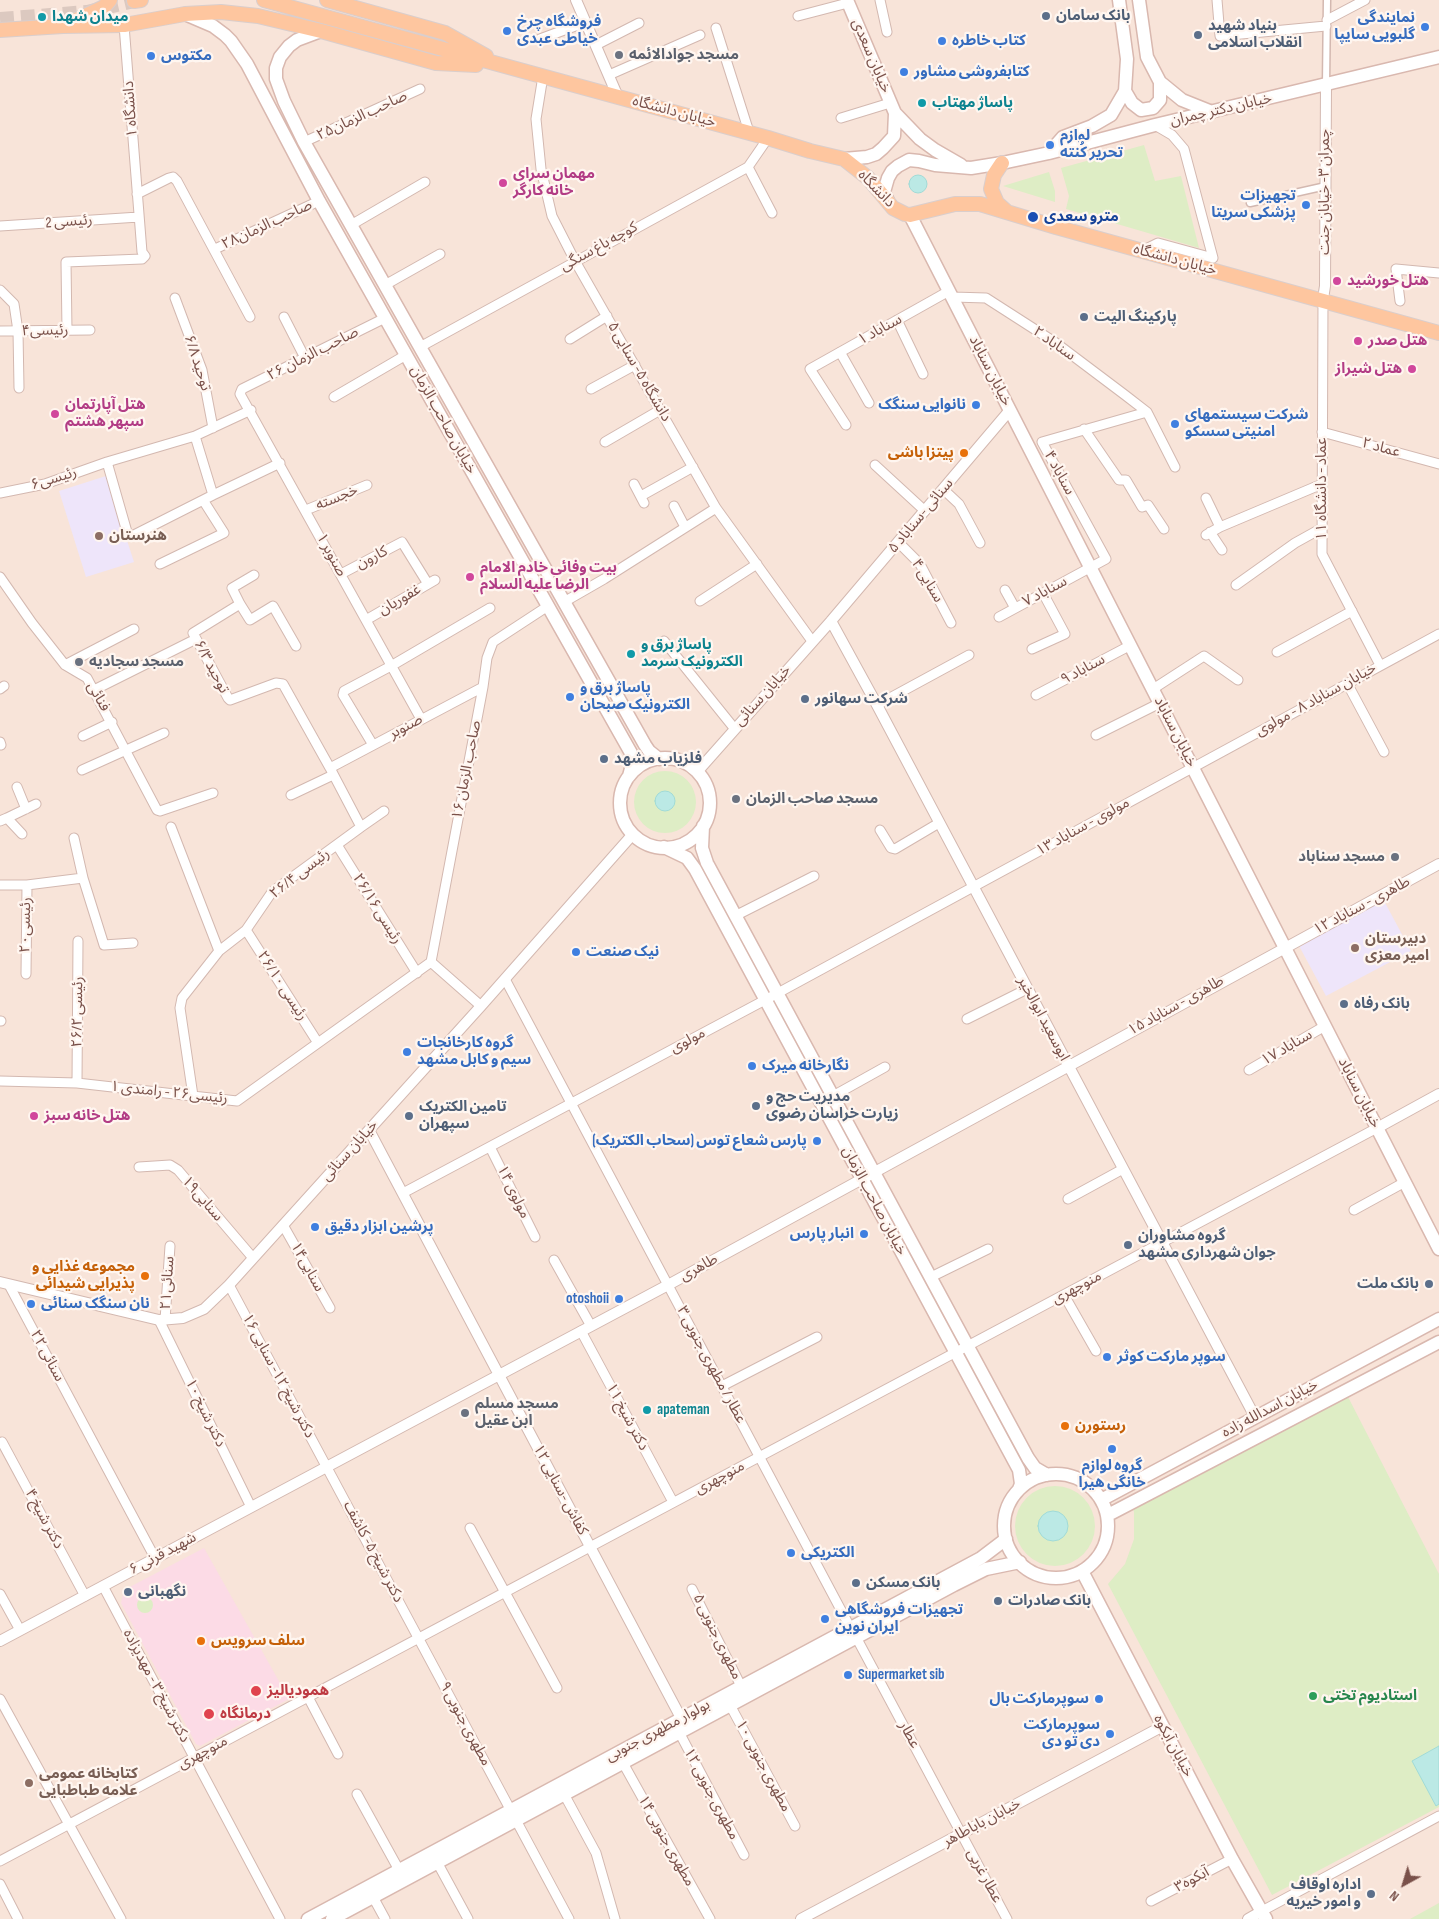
<!DOCTYPE html>
<html>
<head>
<meta charset="utf-8">
<style>
	body { margin:0 }
	#map { position:relative; width:1439px; height:1919px; overflow:hidden; background:#fdf1e8; font-family:"Sofia Sans Condensed",sans-serif }
	canvas { display:block }
	.north { position:absolute; left:1379px; top:1859px; width:50px; height:50px; -webkit-text-stroke:4px #fff6f0; paint-order:stroke; rotate:219deg; font-size:14px; font-weight:700; line-height:20px; text-align:center; color:#7a514a }
	.north::after { content:''; display:block; margin:auto; width:18px; height:22px; background:#7a514a; clip-path:polygon(50% 0,100% 100%,50% 72%,0 100%) }
</style>
</head>
<body>
<div id="map">
<canvas width="1439" height="1919"></canvas>
<div class="north">N</div>
</div>
<script>
const ctx = document.querySelector('canvas').getContext('2d');
ctx.lineJoin = 'round';
function fill(path, color) { ctx.fillStyle = color; ctx.fill(path, 'evenodd'); }
const poly = rows => new Path2D(rows.map(r => 'M' + r).join(''));
function trace(path, color, width, dash) { ctx.strokeStyle = color; ctx.lineWidth = width; ctx.lineCap = dash ? 'butt' : 'round'; ctx.setLineDash(dash || []); ctx.stroke(path); }
function drawText(font, color, halo, rows, align = 'center') {
  ctx.font = font + ' "Sofia Sans Condensed","Noto Sans Arabic",sans-serif'; ctx.lineWidth = 4.5; ctx.setLineDash([]); ctx.textBaseline = 'middle'; ctx.strokeStyle = halo; ctx.fillStyle = color; for (const [text, x, y, turn = 0] of rows) {
    ctx.save(); ctx.translate(x, y); ctx.rotate((+turn || 0) * Math.PI / 180); ctx.textAlign = isNaN(turn) ? turn : align; if (halo) ctx.strokeText(text, 0, 0); ctx.fillText(text, 0, 0); ctx.restore();
  }
}
fill(poly([
	[0,0,1439,0,1439,1919,0,1919]
]), '#f8e4d9');
fill(poly([
	[106,476,134,562,86,577,59,491],
	[1383,899,1411,951,1326,996,1298,944]
]), '#eee5fa');
fill(poly([
	[204,1548,289,1699,200,1746,196,1744,121,1603,124,1590]
]), '#fcdbe6');
fill(poly([
	[1144,145,1155,181,1181,176,1199,248,1066,209,1069,196,1061,168],
	[1049,172,1055,191,1055,202,1003,186],
	'634 802a31 31 0 1 1 62 0a31 31 0 1 1-62 0Z',
	[1346,1393,1439,1574,1439,1807,1272,1895,1108,1584,1125,1564,1134,1539,1134,1512,1132,1506],
	'1015 1526a40 40 0 1 1 80 0a40 40 0 1 1-80 0Z',
	'137 1605a8 8 0 1 1 16 0a8 8 0 1 1-16 0Z',
	[1439,1903,1439,1919,1410,1919]
]), '#deedc5');
const water = poly([
	'909 184a9 9 0 1 1 18 0a9 9 0 1 1-18 0Z',
	'655 801a10 10 0 1 1 20 0a10 10 0 1 1-20 0Z',
	'1038 1526a15 15 0 1 1 30 0a15 15 0 1 1-30 0Z',
	[1439,1746,1439,1804,1436,1806,1412,1761,1439,1746]
]);
fill(water, '#bbe9e5');
trace(water, '#a1dbd7', 1);
trace(poly([
	[0,19,87,12,134,1]
]), '#dcc9c0', 14, [14, 7]);
const pedestrian = poly([
	[1326,85,1327,0],
	[1250,203,1326,186]
]);
const minor = poly([
	[880,0,887,32],
	[1217,0,1220,36,1326,26],
	[798,16,848,3],
	[1327,20,1365,0],
	[716,28,749,132],
	[540,39,586,22],
	[596,45,639,23],
	[609,75,700,35],
	[543,76,536,119,541,169,552,216,575,261,716,508,812,641],
	[841,118,890,103],
	[304,142,420,89],
	[748,167,772,213],
	[137,194,169,178,173,177,177,181,250,317],
	[351,225,425,182],
	[0,226,139,217],
	[215,249,319,201],
	[1142,251,1158,243,1213,258,1184,149,1172,135,1155,125],
	[385,285,440,254],
	[0,290,14,304,18,331,19,388],
	[953,297,986,298,1056,343,1125,395,1147,412,1175,467],
	[175,298,202,370,213,428],
	[1323,299,1322,554,1380,665],
	[1400,301,1396,269,1439,273],
	[284,317,305,358],
	[385,318,242,389,240,394,421,719],
	[897,320,923,374],
	[67,330,66,262,142,259,145,256,142,252,124,25],
	[0,331,90,330],
	[570,339,607,316],
	[420,347,748,167,768,138],
	[840,352,869,403],
	[591,389,635,365],
	[334,397,406,355],
	[846,425,810,369,949,291],
	[1084,429,1119,480,1126,480,1142,507,1148,505,1164,529],
	[1322,432,1439,464],
	[195,436,213,495],
	[605,442,660,410],
	[107,462,127,532,129,535,132,536,213,495,280,463],
	[875,465,925,511],
	[634,484,644,503],
	[943,489,959,504,980,543],
	[0,493,45,484,107,462,195,436,251,410],
	[641,496,693,467],
	[1206,498,1220,527],
	[674,506,685,527],
	[306,510,367,485],
	[1210,532,1222,550],
	[1206,535,1220,527,1322,484],
	[898,542,920,564,951,623],
	[160,564,224,533,203,500],
	[341,574,402,542,428,584],
	[254,575,232,588,240,604,250,620,273,606,296,646],
	[0,577,32,623,65,665,87,678,157,810,160,811,213,793],
	[1236,585,1295,543,1322,528],
	[1005,590,1015,608],
	[700,601,757,564],
	[564,602,604,579,716,508],
	[999,617,1106,559,1042,442,1147,412],
	[366,620,435,580],
	[664,641,734,728],
	[1032,649,1065,634,1043,593],
	[1277,652,1352,611],
	[65,665,134,629],
	[1347,683,1384,752],
	[0,689,4,686],
	[1153,689,1204,656,1238,680],
	[94,690,196,639],
	[1036,695,1131,645],
	[877,705,969,655],
	[1096,735,1160,703],
	[83,736,112,722],
	[0,742,1,745],
	[373,745,343,695,344,691,391,666,490,608],
	[330,768,483,687],
	[82,770,164,733],
	[17,787,26,809],
	[291,795,333,775],
	[7,818,36,804],
	[0,821,7,818,22,834],
	[171,827,219,951],
	[361,827,384,811],
	[880,830,891,848,895,849,939,823],
	[337,845,417,973],
	[83,878,104,945,133,943],
	[0,885,27,885,83,878,74,838],
	[735,916,814,876],
	[246,930,318,1043],
	[431,962,483,687,487,658,493,642,548,606],
	[431,962,481,1006],
	[26,974,27,885],
	[505,979,850,1627],
	[967,1019,1027,989],
	[0,1021,1,1021],
	[1249,1070,1325,1026],
	[0,1081,77,1083,237,1101,431,962],
	[77,1083,78,941],
	[193,1096,180,1008,182,998,219,951,246,930,272,892,361,827,330,768,283,684,276,683,230,700,228,698,193,633,240,604],
	[833,1096,885,1067],
	[490,1147,535,1237],
	[139,1167,170,1165,178,1170,253,1258],
	[403,1193,765,1000,1439,634],
	[1068,1199,1123,1169],
	[1354,1210,1405,1182],
	[283,1225,330,1308],
	[554,1260,591,1326],
	[931,1277,988,1249],
	[9,1285,155,1558],
	[229,1285,569,1919],
	[1064,1295,1096,1351],
	[159,1320,251,1507],
	[165,1320,170,1246],
	[581,1331,673,1502],
	[722,1386,817,1337],
	[0,1443,2,1442,85,1596],
	[470,1528,557,1688],
	[103,1586,280,1919],
	[692,1589,741,1686],
	[0,1594,20,1630],
	[856,1637,1007,1919],
	[308,1697,338,1754],
	[0,1699,121,1919],
	[730,1705,795,1826],
	[679,1732,744,1855],
	[623,1763,710,1919],
	[357,1794,399,1870],
	[564,1794,596,1853,615,1919],
	[0,1861,1377,1128],
	[437,1862,468,1919],
	[0,1884,18,1919],
	[373,1897,385,1919],
	[1151,1901,1232,1859],
	[1262,1911,1439,1816]
]);
const tertiary = poly([
	[576,0,618,97],
	[1323,299,1325,286,1326,85],
	[831,621,877,705,1255,1417],
	[697,772,831,621,1010,410],
	[1377,1128,1439,1094],
	[369,1130,681,1718],
	[0,1282,159,1320,183,1318,204,1309,229,1285,481,1006,633,834],
	[0,1641,668,1285,1439,864],
	[801,1919,1163,1726],
	[1248,1919,1262,1911]
]);
const secondary = poly([
	[847,0,895,113,920,139,935,150,961,165],
	[1139,0,1147,57,1160,82,1182,100,1212,112],
	[185,14,213,26,225,35,231,41,247,64,319,201,631,753,633,761,629,776],
	[321,31,297,40,289,46,280,57,276,68,276,79,284,101,304,142,645,745,649,751,659,759],
	[1125,91,1132,103,1141,110,1153,108,1160,100,1160,82],
	[1049,153,1063,137,1092,126,1111,115,1125,91,1127,59,1119,0],
	[844,159,867,157,876,154,883,148,894,136,895,113],
	[888,201,884,192,888,178,892,171,898,166,909,160,919,161,935,165,971,168,1002,163,1049,153,1155,125,1439,57],
	[910,215,1439,1249],
	'620 803a45 45 0 1 1 90 0a45 45 0 1 1-90 0Z',
	[703,826,702,848,707,863,1028,1458,1035,1468,1047,1475],
	[664,847,687,858,695,869,1019,1470,1021,1484,1019,1489],
	'1004 1526a52 52 0 1 1 104 0a52 52 0 1 1-104 0Z',
	[1101,1500,1439,1319],
	[1108,1515,1439,1342],
	[1082,1571,1232,1859,1266,1919],
	[308,1919,981,1558,1006,1539],
	[332,1919,954,1585,986,1569,1020,1562]
]);
const primary = poly([
	[264,0,768,138,810,151,844,159,868,178,893,208,905,214,910,215,955,204,980,204,1056,227,1439,333],
	[327,0,445,33,486,56],
	[134,1,141,0],
	[63,26,124,25,185,14,221,12,258,16,321,31,436,63,476,65],
	[0,30,63,26,104,7,110,0],
	[1002,163,994,175,991,189,997,203,1006,211]
]);
trace(pedestrian, '#d3b8b0', 9);
trace(minor, '#d3b8b0', 11);
trace(tertiary, '#d3b8b0', 12);
trace(secondary, '#d9b8af', 15);
trace(primary, '#dacecc', 16);
trace(pedestrian, '#fff', 6);
trace(minor, '#fff', 9);
trace(tertiary, '#fff', 10);
trace(secondary, '#fff', 12);
trace(primary, '#fec69f', 14);
for (const [x, y, r, color] of [
	[1046,16,5,"#5c6f8a"],
	[42,17,5,"#0f9aa8"],
	[1425,27,5,"#3f7fe0"],
	[507,31,5,"#3f7fe0"],
	[1198,35,5,"#5c6f8a"],
	[942,41,5,"#3f7fe0"],
	[619,55,5,"#6b7280"],
	[151,56,5,"#3f7fe0"],
	[904,72,5,"#3f7fe0"],
	[922,103,5,"#0f9aa8"],
	[1050,145,5,"#3f7fe0"],
	[503,183,5,"#d1479c"],
	[1306,205,5,"#3f7fe0"],
	[1033,217,6,"#1a4fb4"],
	[1337,281,5,"#d1479c"],
	[1084,317,5,"#5c6f8a"],
	[1358,341,5,"#d1479c"],
	[1412,369,5,"#d1479c"],
	[976,405,5,"#3f7fe0"],
	[55,414,5,"#d1479c"],
	[1175,424,5,"#3f7fe0"],
	[964,453,5,"#e8710a"],
	[99,536,5,"#8d6e63"],
	[470,577,5,"#d1479c"],
	[631,654,5,"#0f9aa8"],
	[79,662,5,"#6b7280"],
	[570,697,5,"#3f7fe0"],
	[805,699,5,"#5c6f8a"],
	[604,759,5,"#5c6f8a"],
	[736,799,5,"#6b7280"],
	[1395,857,5,"#6b7280"],
	[1355,948,5,"#8d6e63"],
	[576,952,5,"#3f7fe0"],
	[1344,1004,5,"#5c6f8a"],
	[407,1052,5,"#3f7fe0"],
	[752,1066,5,"#3f7fe0"],
	[756,1106,5,"#5c6f8a"],
	[34,1116,5,"#d1479c"],
	[409,1116,5,"#5c6f8a"],
	[817,1141,5,"#3f7fe0"],
	[315,1227,5,"#3f7fe0"],
	[864,1234,5,"#3f7fe0"],
	[1128,1245,5,"#5c6f8a"],
	[145,1276,5,"#e8710a"],
	[1429,1284,5,"#5c6f8a"],
	[619,1299,5,"#3f7fe0"],
	[31,1304,5,"#3f7fe0"],
	[1107,1357,5,"#3f7fe0"],
	[647,1410,5,"#0f9aa8"],
	[465,1413,5,"#6b7280"],
	[1065,1426,5,"#e8710a"],
	[1112,1449,5,"#3f7fe0"],
	[791,1553,5,"#3f7fe0"],
	[856,1583,5,"#5c6f8a"],
	[128,1592,5,"#5c6f8a"],
	[998,1601,5,"#5c6f8a"],
	[825,1619,5,"#3f7fe0"],
	[201,1641,5,"#e8710a"],
	[848,1675,5,"#3f7fe0"],
	[256,1691,6,"#e0444e"],
	[1313,1696,5,"#2e9e5b"],
	[1099,1699,5,"#3f7fe0"],
	[209,1714,6,"#e0444e"],
	[1110,1734,5,"#3f7fe0"],
	[29,1783,5,"#8d6e63"],
	[1371,1894,5,"#5c6f8a"]
]) { const dot = new Path2D(); dot.arc(x, y, r, 0, 2 * Math.PI); ctx.fillStyle = color; ctx.fill(dot); trace(dot, '#fff6f0', 2); }
drawText('bold 15px', '#4e5e75', '#fff6f0', [
	["بانک سامان",1056,16],
	["بنیاد شهید",1208,26],
	["انقلاب اسلامی",1208,43],
	["پارکینگ الیت",1094,317],
	["شرکت سهانور",815,699],
	["فلزیاب مشهد",614,759],
	["بانک رفاه",1354,1004],
	["مدیریت حج و",766,1097],
	["زیارت خراسان رضوی",766,1114],
	["تامین الکتریک",419,1107],
	["سپهران",419,1124],
	["گروه مشاوران",1138,1236],
	["جوان شهرداری مشهد",1138,1253],
	["بانک ملت",1419,1284,"right"],
	["بانک مسکن",866,1583],
	["نگهبانی",138,1592],
	["بانک صادرات",1008,1601],
	["اداره اوقاف",1361,1885,"right"],
	["و امور خیریه",1361,1902,"right"]
], 'left');
drawText('bold 15px', '#0d838f', '#fff6f0', [
	["میدان شهدا",52,17],
	["پاساژ مهتاب",932,103],
	["پاساژ برق و",641,645],
	["الکترونیک سرمد",641,662],
	["apateman",657,1410]
], 'left');
drawText('bold 15px', '#366cbe', '#fff6f0', [
	["نمایندگی",1415,18,"right"],
	["گلبویی سایپا",1415,35,"right"],
	["فروشگاه چرخ",517,22],
	["خیاطی عبدی",517,39],
	["کتاب خاطره",952,41],
	["مکتوس",161,56],
	["کتابفروشی مشاور",914,72],
	["لوازم‌",1060,136],
	["تحریر کُنته",1060,153],
	["تجهیزات",1296,196,"right"],
	["پزشکی سریتا",1296,213,"right"],
	["نانوایی سنگک",966,405,"right"],
	["شرکت سیستمهای",1185,415],
	["امنیتی سسکو",1185,432],
	["پاساژ برق و",580,688],
	["الکترونیک صبحان",580,705],
	["نیک صنعت",586,952],
	["گروه کارخانجات",417,1043],
	["سیم و کابل مشهد",417,1060],
	["نگارخانه میرک",762,1066],
	["پارس شعاع توس (سحاب الکتریک)",807,1141,"right"],
	["پرشین ابزار دقیق",325,1227],
	["انبار پارس",854,1234,"right"],
	["otoshoii",609,1299,"right"],
	["نان سنگک سنائی",41,1304],
	["سوپر مارکت کوثر",1117,1357],
	["گروه لوازم",1112,1466,"center"],
	["خانگی هیرا",1112,1483,"center"],
	["الکتریکی",801,1553],
	["تجهیزات فروشگاهی",835,1610],
	["ایران نوین",835,1627],
	["Supermarket sib",858,1675],
	["سوپرمارکت بال",1089,1699,"right"],
	["سوپرمارکت",1100,1725,"right"],
	["دی تو دی",1100,1742,"right"]
], 'left');
drawText('bold 15px', '#5b616d', '#fff6f0', [
	["مسجد جوادالائمه",629,55],
	["مسجد سجادیه",89,662],
	["مسجد صاحب الزمان",746,799],
	["مسجد سناباد",1385,857,"right"],
	["مسجد مسلم",475,1404],
	["ابن عقیل",475,1421]
], 'left');
drawText('15px', '#7a514a', '#fff6f0', [
	["خیابان سعدی",871,56,67],
	["دانشگاه ۱",131,109,-94],
	["خیابان دکتر چمران",1221,110,-13],
	["خیابان دانشگاه",674,112,15],
	["صاحب الزمان۲۵",362,116,-25],
	["دانشگاه",876,189,46],
	["چمران ۳- خیابان جنت",1325,192,-90],
	["رئیسی 2",69,222,-4],
	["صاحب الزمان۲۸",267,225,-25],
	["کوچه باغ سنگی",599,247,-29],
	["خیابان دانشگاه",1175,260,15],
	["سناباد ۱",880,330,-29],
	["رئیسی۴",45,331,-1],
	["سناباد ۲",1054,344,35],
	["صاحب الزمان ۲۶",313,354,-27],
	["توحید ۶/۸",197,363,72],
	["خیابان سناباد",990,371,63],
	["دانشگاه ۵- سنایی ۵",639,372,60],
	["خیابان صاحب الزمان",443,420,61],
	["عماد ۲",1381,448,15],
	["سناباد ۴",1059,473,61],
	["رئیسی۶",54,479,-17],
	["عماد - دانشگاه ۱۱",1322,489,-90],
	["خجسته",337,498,-22],
	["سنائی -سناباد ۵",921,516,-50],
	["صنوبر ۱",331,555,61],
	["کارون",372,558,-27],
	["سنایی ۴",927,581,59],
	["سناباد ۷",1045,592,-28],
	["غفوریان",400,600,-30],
	["توحید ۶/۳",211,667,62],
	["سناباد ۹",1083,670,-28],
	["خیابان سنائی",763,696,-48],
	["فنائی",98,697,60],
	["خیابان سناباد ۸ - مولوی",1316,700,-29],
	["صنوبر",406,727,-28],
	["خیابان سناباد",1175,732,63],
	["صاحب الزمان ۱۶",467,770,-79],
	["مولوی - سناباد ۱۳",1083,827,-29],
	["رئیسی ۲۶/۴",300,874,-38],
	["طاهری - سناباد ۱۲",1362,906,-28],
	["رئیسی ۲۶/۱۶",377,909,58],
	["رئیسی۲۰",26,925,-89],
	["رئیسی ۲۶/۱۰",282,986,57],
	["طاهری - سناباد ۱۵",1176,1006,-29],
	["رئیسی ۲۶/۲",78,1012,-89],
	["ابوسعید ابوالخیر",1043,1019,62],
	["مولوی",688,1041,-28],
	["سناباد ۱۷",1287,1048,-30],
	["رئیسی۲۶ - رامندی ۱",169,1093,6],
	["خیابان سناباد",1359,1093,63],
	["خیابان سنائی",350,1151,-48],
	["مولوی ۱۴",513,1192,64],
	["سنایی۱۹",202,1199,49],
	["خیابان صاحب الزمان",874,1201,62],
	["سنایی۱۴",307,1267,61],
	["طاهری",699,1268,-29],
	["سنائی٢١",168,1283,-86],
	["منوچهری",1077,1288,-28],
	["سنائی ۲۲",47,1356,62],
	["عطار / مطهری جنوبی ۳",711,1365,62],
	["دکتر شیخ ۱۲- سنایی ۱۶",278,1376,62],
	["خیابان اسدالله زاده",1270,1409,-28],
	["دکتر شیخ ۱۰",205,1413,64],
	["دکتر شیخ ۱۱",627,1417,62],
	["منوچهری",720,1478,-28],
	["کفاش -سنایی ۱۲",560,1490,62],
	["دکتر شیخ ۴",44,1519,62],
	["دکتر شیخ ۵- کاشف",373,1552,62],
	["شهید قرنی ۶",163,1554,-28],
	["مطهری جنوبی ۵",717,1637,64],
	["دکتر شیخ ۳ - مهدیزاده",156,1686,62],
	["مطهری جنوبی ۹",465,1724,62],
	["بولوار مطهری جنوبی",658,1731,-28],
	["عطار",909,1735,62],
	["خیابان آبکوه",1173,1746,62],
	["منوچهری",203,1753,-28],
	["مطهری جنوبی ۱۰",763,1766,62],
	["مطهری جنوبی ۱۲",711,1794,62],
	["خیابان باباطاهر",982,1823,-28],
	["مطهری جنوبی ۱۴",666,1841,61],
	["عطار غربی",984,1876,62],
	["آبکوه۳",1192,1880,-28]
]);
drawText('bold 15px', '#b23c85', '#fff6f0', [
	["مهمان سرای",513,174],
	["خانه کارگر",513,191],
	["هتل خورشید",1347,281],
	["هتل صدر",1368,341],
	["هتل شیراز",1402,369,"right"],
	["هتل آپارتمان",65,405],
	["سپهر هشتم",65,422],
	["بيت وفائي خادم الامام",480,568],
	["الرضا عليه السلام",480,585],
	["هتل خانه سبز",44,1116]
], 'left');
drawText('bold 15px', '#164399', '#fff6f0', [
	["مترو سعدی",1044,217]
], 'left');
drawText('bold 15px', '#c56008', '#fff6f0', [
	["پیتزا باشی",954,453],
	["مجموعه غذایی و",135,1267],
	["پذیرایی شیدائی",135,1284],
	["رستورن",1075,1426,"left"],
	["سلف سرویس",211,1641,"left"]
], 'right');
drawText('bold 15px', '#785e54', '#fff6f0', [
	["هنرستان",109,536],
	["دبیرستان",1365,939],
	["امیر معزی",1365,956],
	["کتابخانه عمومی",39,1774],
	["علامه طباطبایی",39,1791]
], 'left');
drawText('bold 15px', '#be3a42', '#fff6f0', [
	["همودیالیز",267,1691],
	["درمانگاه",220,1714]
], 'left');
drawText('bold 15px', '#27864d', '#fff6f0', [
	["استادیوم تختی",1323,1696]
], 'left');
</script>
</body>
</html>
